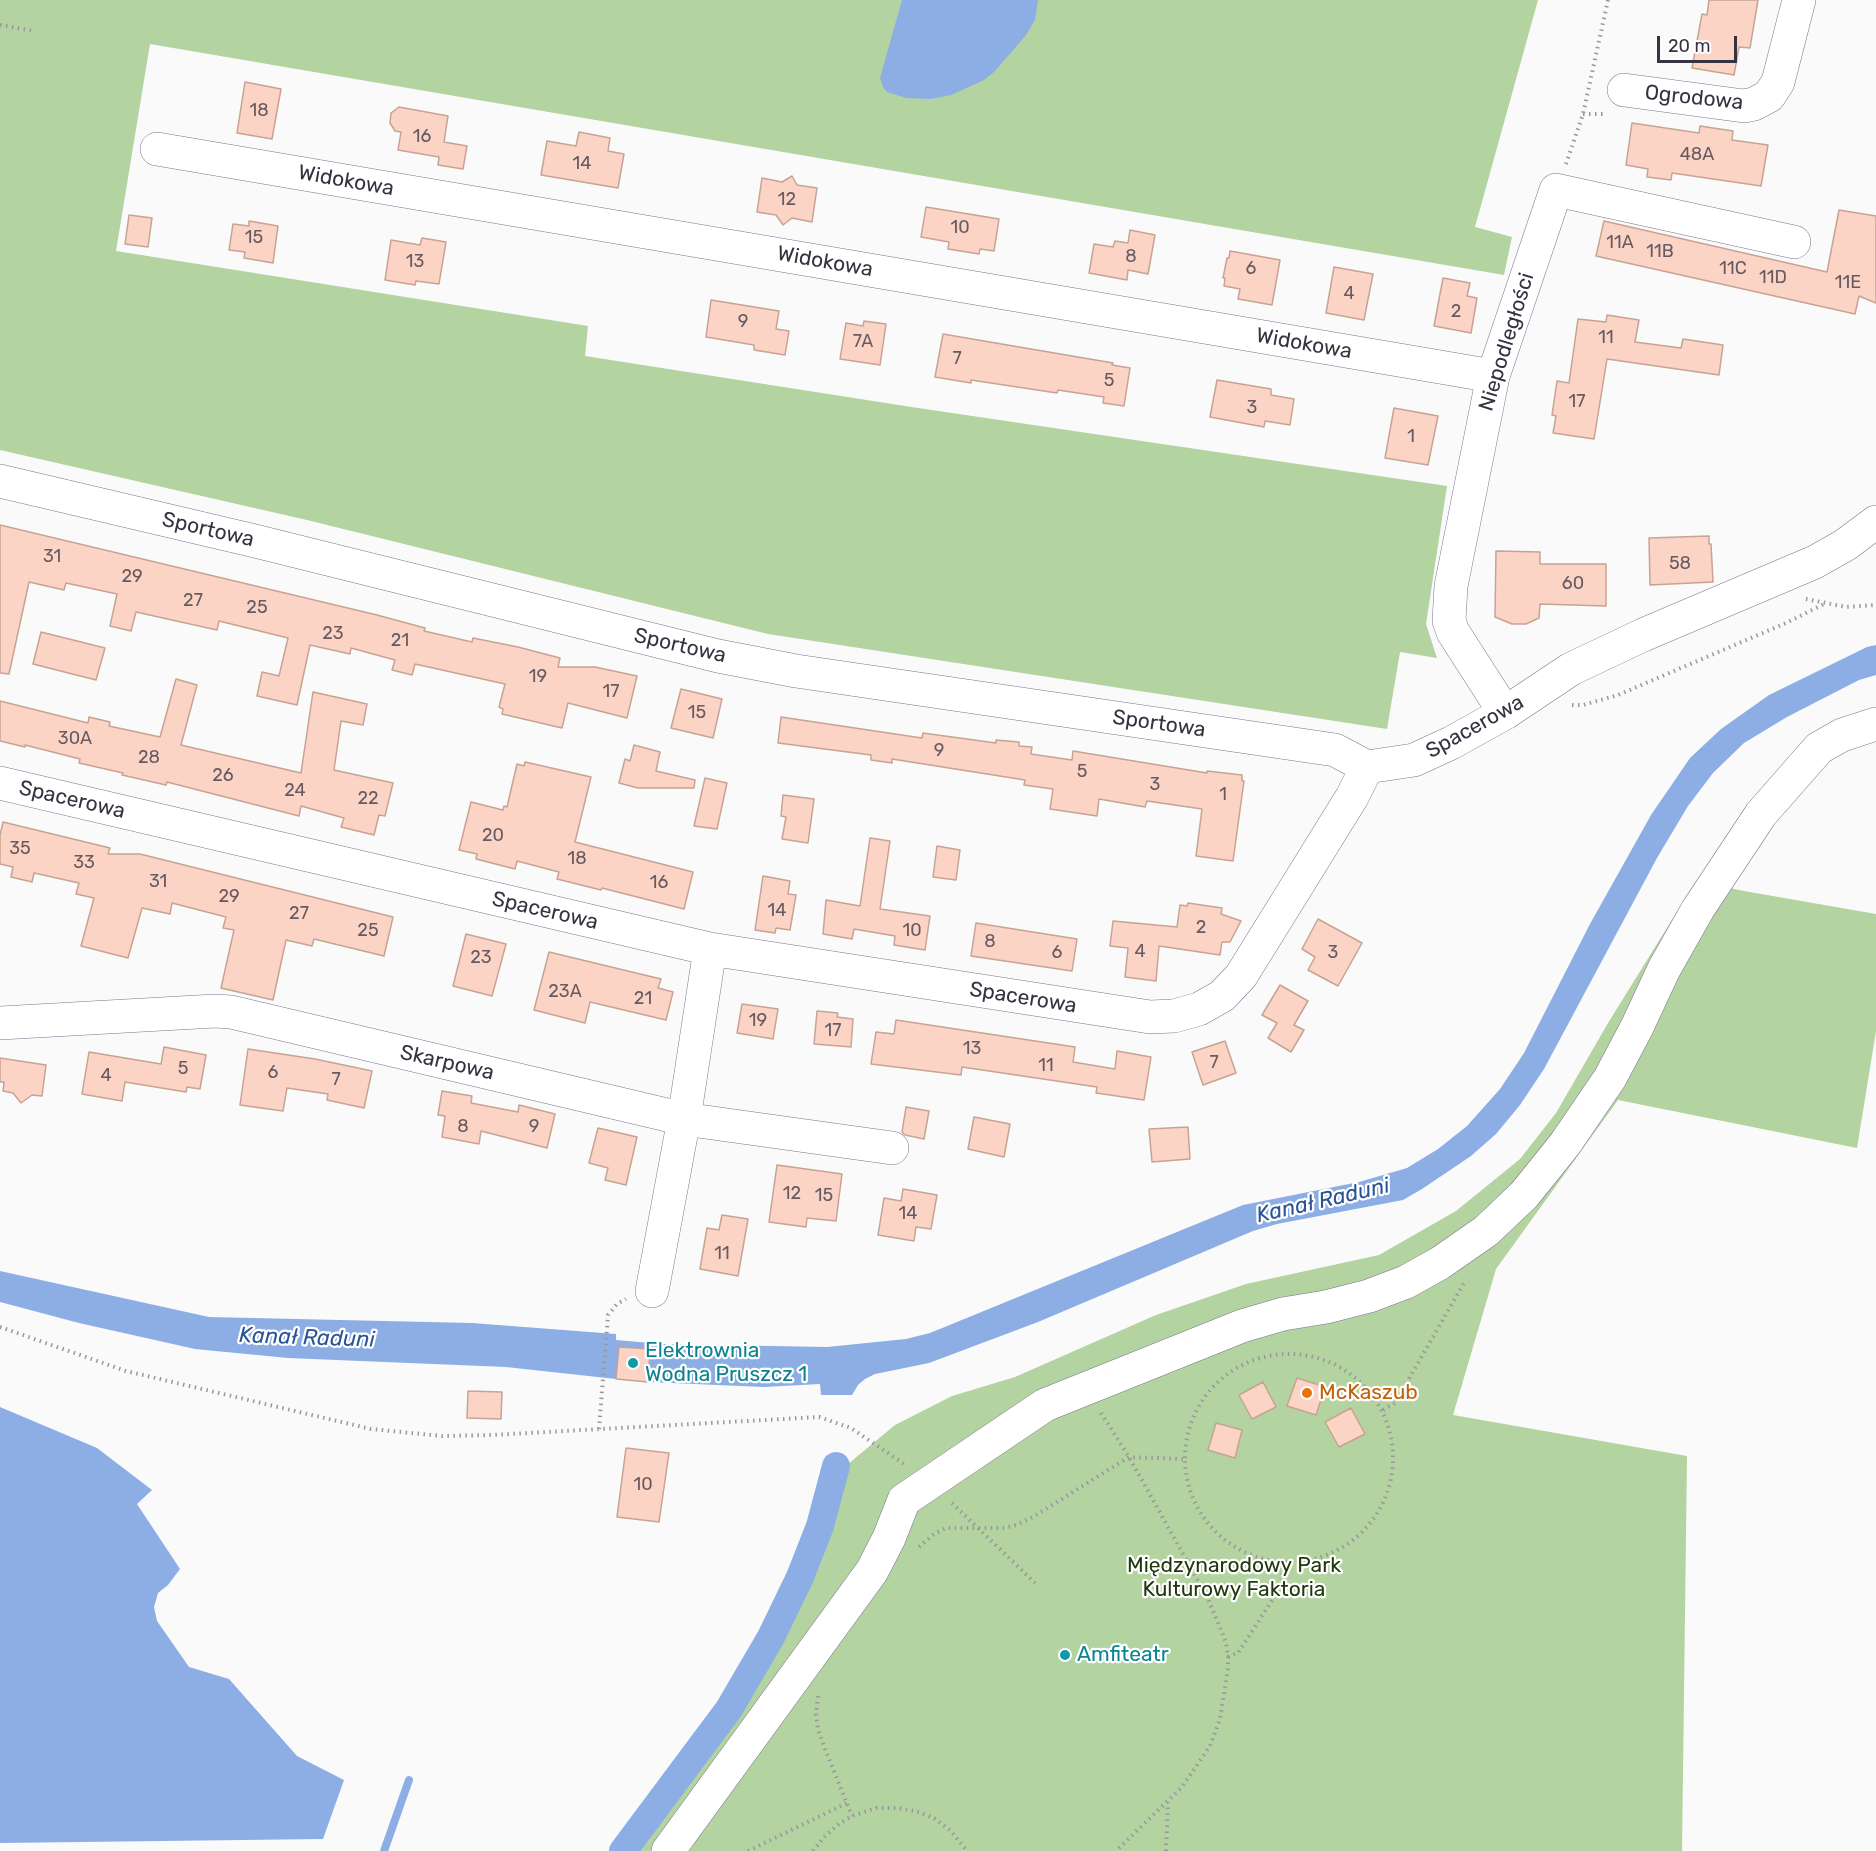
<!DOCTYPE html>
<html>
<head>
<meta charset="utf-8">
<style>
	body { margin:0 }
	#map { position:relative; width:1876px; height:1851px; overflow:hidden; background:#fafafa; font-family:Rubik,sans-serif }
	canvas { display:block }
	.scale { position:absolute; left:1657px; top:36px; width:80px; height:27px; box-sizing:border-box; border:3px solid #363240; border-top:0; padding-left:8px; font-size:18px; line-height:21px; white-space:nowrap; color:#363240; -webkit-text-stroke:4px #fff; paint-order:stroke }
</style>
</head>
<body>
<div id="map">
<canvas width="1876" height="1851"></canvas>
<div class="scale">20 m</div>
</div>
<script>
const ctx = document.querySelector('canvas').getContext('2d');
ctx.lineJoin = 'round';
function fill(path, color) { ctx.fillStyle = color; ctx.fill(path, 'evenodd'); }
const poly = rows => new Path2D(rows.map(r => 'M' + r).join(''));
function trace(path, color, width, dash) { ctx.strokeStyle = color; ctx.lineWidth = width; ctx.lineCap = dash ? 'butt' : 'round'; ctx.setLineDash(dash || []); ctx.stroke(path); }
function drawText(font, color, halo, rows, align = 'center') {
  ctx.font = font + ' Rubik,sans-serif'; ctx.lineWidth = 4.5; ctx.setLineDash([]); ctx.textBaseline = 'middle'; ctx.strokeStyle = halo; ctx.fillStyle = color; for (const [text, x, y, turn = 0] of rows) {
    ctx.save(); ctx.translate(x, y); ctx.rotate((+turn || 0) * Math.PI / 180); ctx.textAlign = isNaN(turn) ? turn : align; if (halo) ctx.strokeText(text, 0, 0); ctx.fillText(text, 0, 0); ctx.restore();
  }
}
fill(poly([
	[0,0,1538,0,1475,227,1512,237,1504,275,150,44,116,251,588,326,585,356,918,408,1447,486,1426,624,1437,658,1400,652,1387,729,768,634,307,520,0,450],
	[1696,881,1744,891,1876,914,1876,1031,1857,1148,1618,1100,1496,1269,1453,1415,1687,1456,1682,1851,630,1851,734,1711,797,1598,826,1546,848,1464,895,1425,952,1396,1015,1377,1156,1315,1246,1284,1379,1255,1456,1211,1520,1159,1556,1113,1608,1023]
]), '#b3d3a0');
fill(poly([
	[902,0,1038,0,1038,1,1035,20,1026,35,995,71,984,80,951,95,931,99,906,98,887,92,883,87,880,78],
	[1876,645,1876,675,1859,680,1787,717,1744,743,1713,773,1688,806,1657,858,1544,1069,1520,1105,1496,1134,1471,1156,1422,1189,1403,1200,1277,1224,1253,1231,1038,1322,929,1363,875,1374,865,1379,858,1385,852,1395,821,1395,820,1384,764,1387,648,1382,650,1354,661,1355,661,1350,619,1347,616,1379,506,1367,288,1358,195,1349,79,1323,0,1302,0,1271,209,1317,472,1323,616,1334,616,1340,662,1344,827,1347,906,1339,930,1333,1243,1205,1359,1182,1407,1168,1438,1149,1467,1126,1500,1089,1524,1053,1590,924,1651,815,1690,758,1721,729,1769,695,1867,647],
	[0,1407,97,1448,152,1490,137,1504,180,1569,168,1585,158,1593,154,1607,157,1621,189,1667,229,1679,297,1756,344,1780,323,1839,0,1843]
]), '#8caee5');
trace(poly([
	[384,1851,409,1780]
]), '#8caee5', 8);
trace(poly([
	[623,1851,729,1709,771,1637,800,1577,820,1526,836,1466]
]), '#8caee5', 28);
const building = poly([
	[1709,0,1758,0,1750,48,1739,47,1734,75,1692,68,1702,14,1707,15,1709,0],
	[245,82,281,89,272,139,237,133,245,82],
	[399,107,448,116,444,142,467,146,463,169,438,165,439,157,398,150,401,132,395,131,390,123,391,113,399,107],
	[1632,123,1699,133,1700,126,1733,131,1732,140,1768,145,1761,186,1672,173,1671,180,1647,177,1648,169,1626,165,1632,123],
	[579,132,610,138,608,151,624,154,618,188,541,175,547,141,576,146,579,132],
	[792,176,797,185,817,188,812,222,792,218,783,225,776,215,757,212,762,178,782,182,792,176],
	[926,207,999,219,994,251,980,249,979,254,948,249,949,242,921,237,926,207],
	[1839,210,1876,216,1876,303,1859,296,1855,314,1596,256,1604,221,1827,272,1839,210],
	[129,215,152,218,148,247,125,244,129,215],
	[249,221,278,226,273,263,244,258,245,252,229,250,233,224,249,226,249,221],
	[1130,230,1155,235,1148,274,1128,270,1127,280,1089,273,1094,244,1113,247,1115,241,1128,243,1130,230],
	[422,238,446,242,439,284,416,281,415,285,385,280,391,240,420,245,422,238],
	[1230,251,1280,260,1272,305,1238,299,1240,289,1224,286,1225,278,1223,278,1227,258,1229,258,1230,251],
	[1334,267,1373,274,1364,320,1326,313,1334,267],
	[1443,278,1470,283,1467,296,1477,298,1471,333,1434,326,1443,278],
	[711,300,779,311,776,329,789,331,785,355,754,350,754,345,706,337,711,300],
	[1607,315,1639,320,1635,342,1681,348,1683,339,1723,345,1719,375,1607,359,1594,439,1553,433,1556,416,1552,415,1557,381,1569,383,1578,319,1606,322,1607,315],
	[864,321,886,324,880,365,840,359,846,323,863,326,864,321],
	[943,334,1113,363,1112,365,1130,368,1124,406,1103,403,1104,397,1058,390,1057,393,971,380,971,383,935,377,943,334],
	[1217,380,1271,389,1271,395,1294,399,1290,425,1265,421,1264,427,1210,417,1217,380],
	[1394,408,1438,416,1428,465,1385,458,1394,408],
	[0,525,377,615,425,628,424,631,472,642,473,638,518,647,560,658,558,667,595,667,637,676,627,718,568,703,562,728,502,714,503,709,499,707,505,684,415,664,412,675,392,670,395,660,351,648,350,654,310,645,297,705,257,696,262,672,279,676,288,638,219,621,217,630,136,612,131,631,110,626,117,594,66,583,64,590,29,582,9,674,0,673,0,525],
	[1709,536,1709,544,1711,544,1713,582,1650,585,1649,538,1709,536],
	[1496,551,1540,552,1540,564,1606,564,1606,606,1540,604,1539,618,1526,624,1512,624,1495,617,1496,551],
	[41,632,105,648,96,680,33,664,41,632],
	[176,679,197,685,181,745,301,773,313,692,367,704,363,725,341,721,334,770,393,783,385,816,379,815,374,835,341,827,344,818,301,806,299,816,167,782,166,785,122,775,123,773,79,763,80,759,25,745,25,747,0,741,0,701,88,723,89,717,110,722,109,726,160,737,176,679],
	[681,689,722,699,713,738,671,728,681,689],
	[781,717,922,738,923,733,996,743,996,740,1019,742,1019,746,1032,747,1031,754,1072,760,1073,751,1207,773,1207,771,1242,775,1242,781,1244,781,1233,861,1196,856,1202,809,1147,801,1145,807,1099,799,1097,816,1050,809,1053,789,1024,785,1025,780,892,759,892,763,871,760,871,755,778,743,781,717],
	[634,745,660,752,656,771,695,780,694,788,638,788,619,783,625,759,630,761,634,745],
	[525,762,591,777,575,842,693,872,684,909,602,888,601,890,557,879,559,872,517,861,515,869,476,859,477,854,459,850,471,802,503,810,504,806,507,807,517,764,524,766,525,762],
	[705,778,727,783,717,829,694,826,705,778],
	[783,795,814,799,808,843,782,839,786,817,781,816,783,795],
	[3,822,110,848,108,854,140,854,393,917,384,956,314,939,312,946,286,940,273,1000,221,988,234,930,223,928,226,917,172,903,170,914,142,908,128,958,81,946,94,898,76,894,79,883,34,873,32,882,11,877,13,867,0,864,0,835,3,822],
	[870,838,890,841,880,909,930,916,925,950,894,945,895,936,854,929,852,939,823,934,826,900,860,906,870,838],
	[937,846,960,850,956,880,933,877,937,846],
	[763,876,790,881,788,894,796,895,790,930,776,928,775,933,755,930,763,876],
	[1188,903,1222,908,1221,914,1241,921,1230,942,1222,942,1220,955,1159,946,1156,981,1125,977,1128,948,1110,946,1113,921,1177,927,1180,905,1187,906,1188,903],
	[1318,919,1362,943,1338,986,1308,970,1315,957,1302,949,1318,919],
	[976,923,1077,939,1072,971,971,956,976,923],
	[466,934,506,944,492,996,453,986,466,934],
	[549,952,661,979,658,988,673,992,666,1020,590,1002,585,1023,534,1010,549,952],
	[1280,985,1308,1001,1294,1025,1304,1030,1291,1052,1268,1038,1277,1023,1262,1015,1280,985],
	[742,1004,778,1009,773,1039,737,1033,742,1004],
	[817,1011,838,1013,837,1017,853,1019,851,1047,814,1044,817,1011],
	[896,1020,1075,1047,1073,1062,1115,1069,1117,1051,1151,1057,1144,1100,1096,1093,1097,1087,962,1067,961,1075,871,1064,876,1032,894,1034,896,1020],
	[1225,1041,1236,1073,1203,1085,1192,1052,1225,1041],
	[164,1047,206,1055,200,1089,187,1087,186,1092,125,1082,122,1101,82,1094,89,1052,161,1064,164,1047],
	[248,1049,315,1059,372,1071,364,1108,327,1100,328,1094,287,1088,283,1111,240,1105,248,1049],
	[0,1058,46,1065,42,1096,32,1095,21,1103,13,1093,3,1091,4,1082,0,1082,0,1058],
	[442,1091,472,1096,471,1103,518,1112,519,1105,555,1114,547,1148,481,1131,479,1144,442,1137,445,1116,438,1115,442,1091],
	[906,1107,929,1111,924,1139,905,1135,902,1132,906,1107],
	[974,1117,1010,1124,1004,1157,968,1149,974,1117],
	[1188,1127,1190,1159,1152,1162,1149,1129,1188,1127],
	[598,1128,637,1137,626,1185,605,1180,608,1168,589,1163,598,1128],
	[777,1165,842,1174,836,1221,807,1218,806,1227,769,1222,777,1165],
	[903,1189,937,1195,931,1229,916,1227,914,1241,878,1235,884,1198,901,1201,903,1189],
	[722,1215,748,1219,738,1276,700,1269,707,1228,719,1230,722,1215],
	[619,1347,650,1349,648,1382,616,1379,619,1347],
	[1297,1378,1325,1387,1316,1415,1287,1406,1297,1378],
	[1263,1382,1276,1407,1252,1419,1239,1395,1263,1382],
	[468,1391,502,1392,501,1419,467,1418,468,1391],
	[1351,1408,1365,1434,1339,1447,1325,1422,1351,1408],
	[1216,1423,1242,1430,1235,1458,1208,1450,1216,1423],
	[626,1448,669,1453,659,1522,617,1517,626,1448]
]);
fill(building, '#fbd4c5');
trace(building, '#c7a394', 1.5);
const minor = poly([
	[1624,90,1744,106,1754,104,1769,96,1778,82,1799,0],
	[157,149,1493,376],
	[0,481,255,541,718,656,796,671,1335,750,1367,767],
	[1505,713,1453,632,1449,621,1451,586,1493,376,1556,190,1794,242],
	[1367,767,1414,760,1451,743,1505,713,1571,669,1643,635,1815,562,1845,545,1876,522],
	[0,783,710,949,1150,1017,1174,1016,1199,1009,1222,996,1241,976,1352,797,1367,767],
	[0,1023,215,1011,231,1012,684,1119,892,1148],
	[652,1291,684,1119,710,949],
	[668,1851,872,1571,889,1538,904,1500,1045,1405,1242,1326,1283,1314,1326,1307,1369,1296,1406,1282,1440,1263,1486,1231,1524,1195,1565,1144,1610,1078,1637,1027,1664,969,1698,909,1761,814,1819,748,1842,735,1876,724]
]);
trace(minor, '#7c7392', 34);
trace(poly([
	[0,25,33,31],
	[1583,114,1606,114],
	[1566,164,1583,114,1608,0],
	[1806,599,1846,607,1876,605],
	[1572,705,1583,705,1618,695,1786,623,1826,603],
	[0,1327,126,1371,371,1429,442,1436,492,1435,819,1417,851,1428,904,1464],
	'1185 1458a104 104 0 1 1 208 0a104 104 0 1 1-208 0Z',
	[1383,1410,1395,1403,1464,1283],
	[1101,1413,1129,1457,1208,1599,1226,1642,1228,1657,1228,1668,1220,1719,1210,1746,1182,1787,1116,1851],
	[599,1429,608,1315,617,1304,626,1299],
	[952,1503,1035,1583],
	[919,1547,934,1534,946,1528,1005,1528,1016,1525,1033,1517,1129,1457,1183,1459],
	[1228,1657,1238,1653,1282,1585,1283,1562],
	[818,1696,816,1714,818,1729,825,1749,852,1816],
	[748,1851,847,1803],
	[813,1851,824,1837,839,1824,852,1816,876,1808,896,1808,915,1811,934,1818,950,1830,967,1851],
	[1166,1851,1168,1802]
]), '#99979e', 4, [1.5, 4.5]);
trace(minor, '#fff', 33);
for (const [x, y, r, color] of [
	[633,1363,6,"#0f9aa8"],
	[1307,1393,6,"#e8710a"],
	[1065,1655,6,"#0f9aa8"]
]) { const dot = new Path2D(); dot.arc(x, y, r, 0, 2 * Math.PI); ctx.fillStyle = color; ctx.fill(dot); trace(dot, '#fff', 2); }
drawText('18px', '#675a61', null, [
	["18",259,111],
	["16",422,137],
	["48A",1697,155],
	["14",582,164],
	["12",787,200],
	["10",960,228],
	["15",254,238],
	["11A",1620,243],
	["11B",1660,252],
	["8",1131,257],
	["13",415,262],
	["6",1251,269],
	["11C",1733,269],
	["11D",1773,278],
	["11E",1848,283],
	["4",1349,294],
	["2",1456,312],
	["9",743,322],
	["11",1606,338],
	["7A",863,342],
	["7",957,359],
	["5",1109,381],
	["17",1577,402],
	["3",1252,408],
	["1",1411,437],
	["31",52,557],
	["58",1680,564],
	["29",132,577],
	["60",1573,584],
	["27",193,601],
	["25",257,608],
	["23",333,634],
	["21",400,641],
	["19",538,677],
	["17",611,692],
	["15",697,713],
	["30A",75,739],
	["9",939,751],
	["28",149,758],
	["5",1082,772],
	["26",223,776],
	["3",1155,785],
	["24",295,791],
	["1",1223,795],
	["22",368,799],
	["20",493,836],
	["35",20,849],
	["18",577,859],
	["33",84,863],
	["31",158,882],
	["16",659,883],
	["29",229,897],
	["14",777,911],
	["27",299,914],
	["2",1201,928],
	["25",368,931],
	["10",912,931],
	["8",990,942],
	["4",1140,952],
	["6",1057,953],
	["3",1333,953],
	["23",481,958],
	["23A",565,992],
	["21",643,999],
	["19",758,1021],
	["17",833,1031],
	["13",972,1049],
	["7",1214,1063],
	["11",1046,1066],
	["5",183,1069],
	["6",273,1073],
	["4",106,1076],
	["7",336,1080],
	["8",463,1127],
	["9",534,1127],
	["12",792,1194],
	["15",824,1196],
	["14",908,1214],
	["11",722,1254],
	["10",643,1485]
]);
drawText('21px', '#363240', '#fff', [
	["Ogrodowa",1694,98,6],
	["Widokowa",346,181,10],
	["Widokowa",825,262,10],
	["Niepodległości",1507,342,-73],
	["Widokowa",1304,344,10],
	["Sportowa",208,530,13],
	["Sportowa",680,646,13],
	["Sportowa",1159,724,8],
	["Spacerowa",1475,727,-29],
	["Spacerowa",72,800,13],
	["Spacerowa",545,911,13],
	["Spacerowa",1023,998,9],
	["Skarpowa",447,1063,13]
]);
drawText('21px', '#0d838f', '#fff', [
	["Elektrownia",645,1351],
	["Wodna Pruszcz 1",645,1375],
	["Amfiteatr",1077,1655]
], 'left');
drawText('21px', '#c56008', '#fff', [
	["McKaszub",1319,1393]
], 'left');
drawText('21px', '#21380f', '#fff', [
	["Międzynarodowy Park",1234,1566],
	["Kulturowy Faktoria",1234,1590]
]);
drawText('italic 22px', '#2b5497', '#fff', [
	["Kanał Raduni",1323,1201,-13],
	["Kanał Raduni",307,1338,2]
]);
</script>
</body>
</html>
